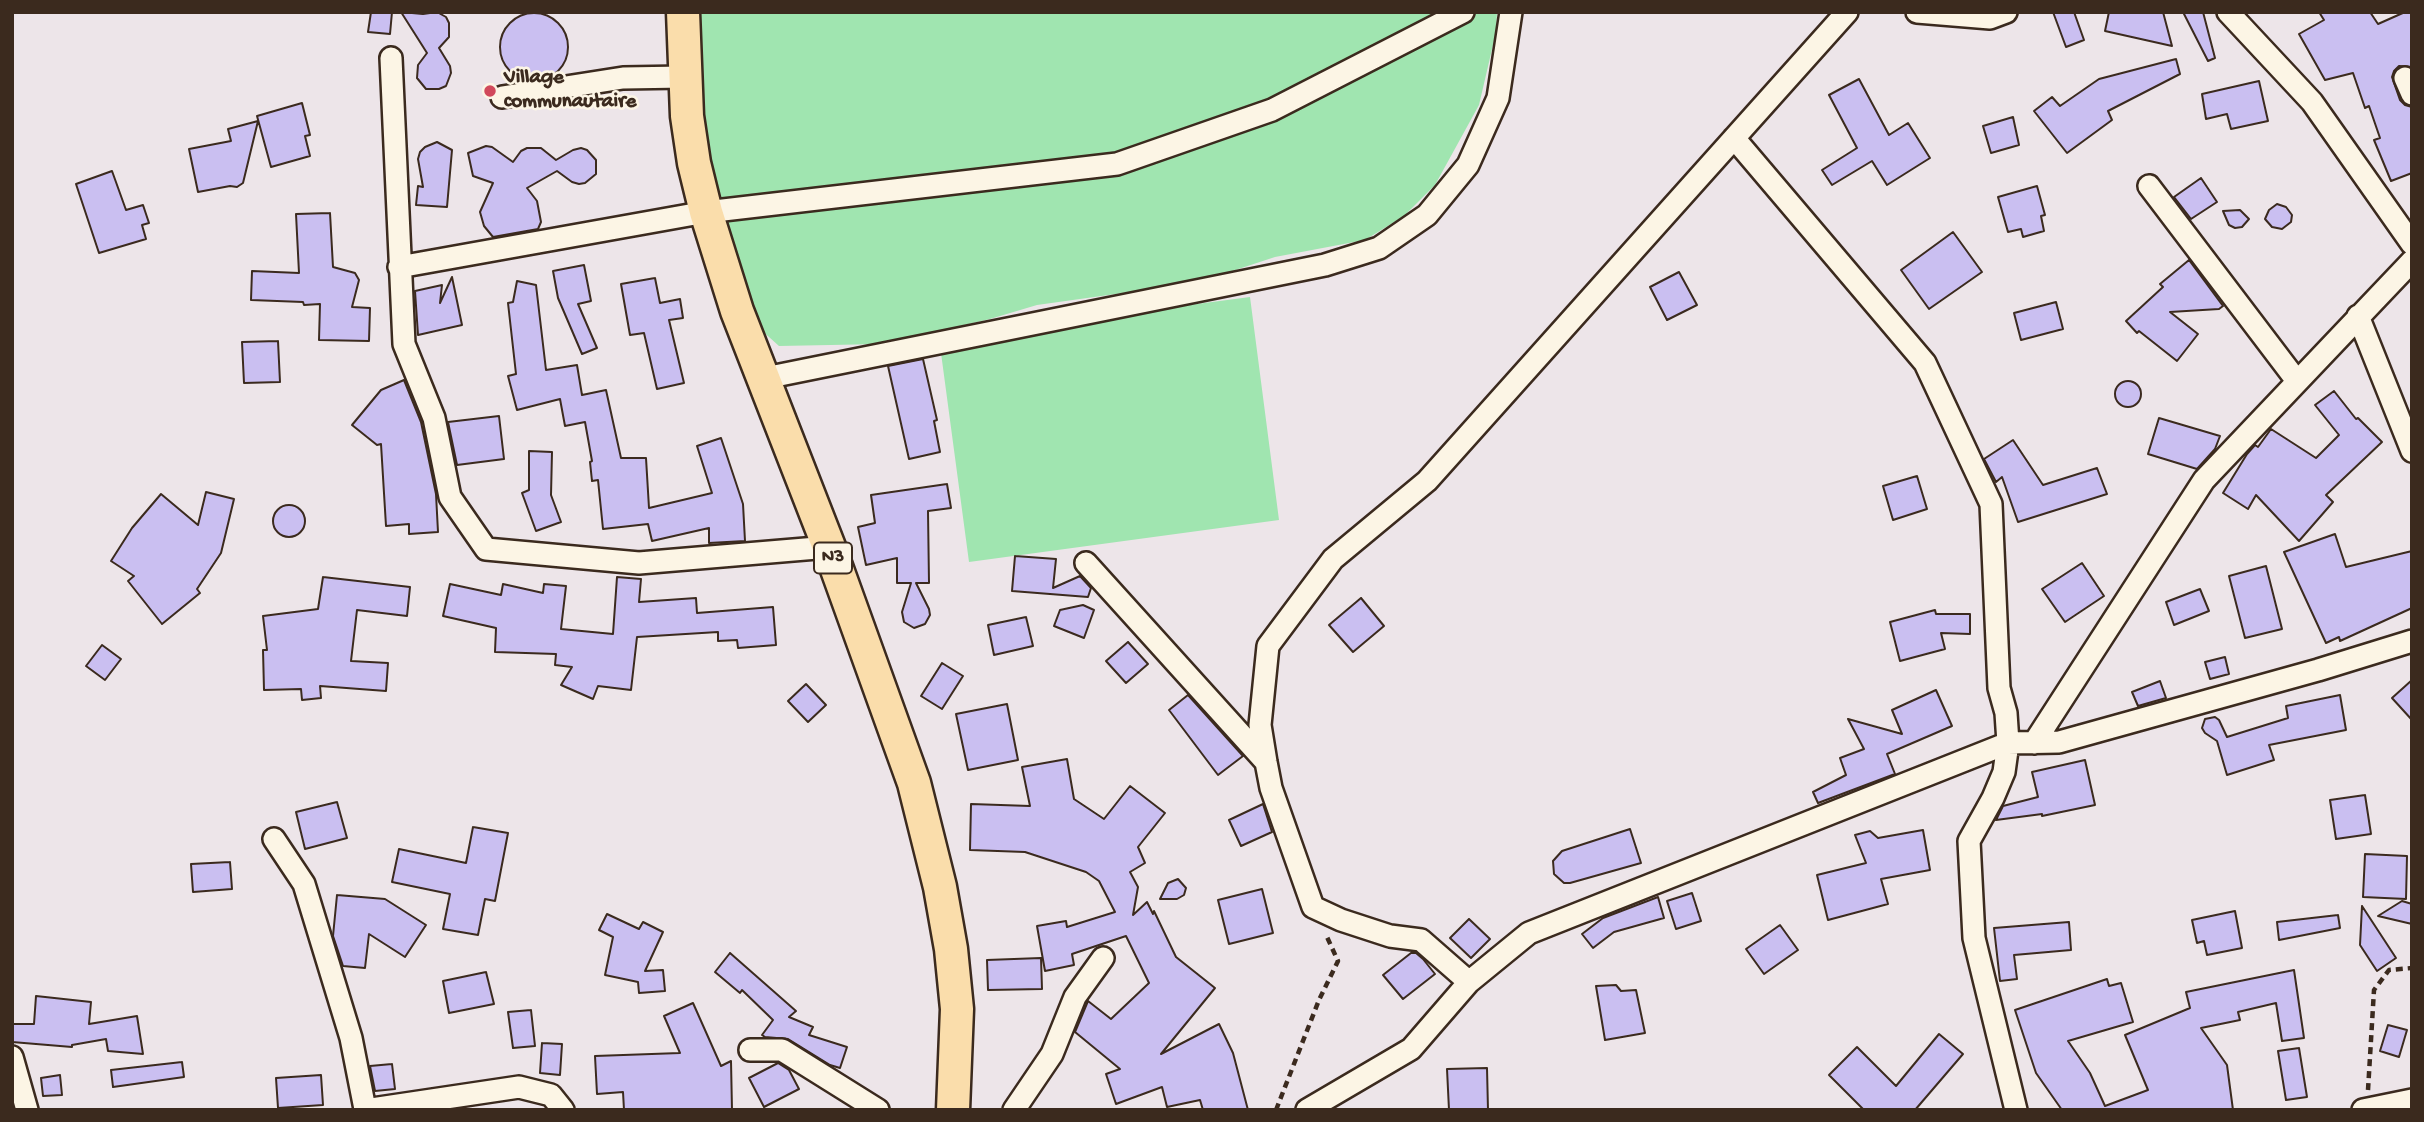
<!DOCTYPE html>
<html>
<head>
<meta charset="utf-8">
<style>
	body { margin:0 }
	#map { position:relative; width:2424px; height:1122px; overflow:hidden; background:#ede5e9; font-family:"Gochi Hand",sans-serif }
	canvas { display:block }
	.frame { position:absolute; inset:0; border:14px solid #3b2a1e; pointer-events:none }
</style>
</head>
<body>
<div id="map">
<canvas width="2424" height="1122"></canvas>
<div class="frame"></div>
</div>
<script>
const ctx = document.querySelector('canvas').getContext('2d');
ctx.lineJoin = 'round';
function fill(path, color) { ctx.fillStyle = color; ctx.fill(path, 'evenodd'); }
const poly = rows => new Path2D(rows.map(r => 'M' + r).join(''));
function trace(path, color, width, dash) { ctx.strokeStyle = color; ctx.lineWidth = width; ctx.lineCap = dash ? 'butt' : 'round'; ctx.setLineDash(dash || []); ctx.stroke(path); }
function drawText(font, color, halo, rows, align = 'center') {
  ctx.font = font + ' "Gochi Hand",sans-serif'; ctx.lineWidth = 5; ctx.setLineDash([]); ctx.textBaseline = 'middle'; ctx.strokeStyle = halo; ctx.fillStyle = color; for (const [text, x, y, turn = 0] of rows) {
    ctx.save(); ctx.translate(x, y); ctx.rotate((+turn || 0) * Math.PI / 180); ctx.textAlign = isNaN(turn) ? turn : align; if (halo) ctx.strokeText(text, 0, 0); ctx.fillText(text, 0, 0); ctx.restore();
  }
}
fill(poly([
	[693,12,1497,12,1496,32,1479,105,1435,185,1404,216,1365,240,1275,257,1214,277,1166,287,1037,305,990,319,882,344,779,346,740,311,690,70],
	[1250,297,1279,520,969,562,939,338]
]), '#a0e5b0');
const building = poly([
	[371,12,392,12,390,34,368,32,371,12],
	[401,12,423,14,437,12,446,17,449,23,449,37,439,48,450,66,451,73,446,86,439,89,426,89,417,78,418,65,427,53,401,12],
	[2053,12,2074,12,2084,40,2066,47,2053,12],
	[2109,12,2163,12,2172,46,2105,31,2109,12],
	[2183,12,2203,12,2215,58,2208,61,2183,12],
	[2319,12,2370,12,2378,24,2405,12,2412,12,2412,67,2399,66,2394,71,2392,77,2400,100,2405,105,2412,107,2412,173,2391,181,2374,140,2380,138,2369,106,2365,108,2353,73,2325,80,2299,34,2324,20,2319,12],
	'500 47a34 34 0 1 1 68 0a34 34 0 1 1-68 0Z',
	[2176,59,2180,74,2108,111,2112,120,2067,153,2034,111,2052,97,2060,106,2099,79,2176,59],
	[1859,79,1889,135,1908,123,1930,158,1887,185,1872,161,1832,185,1822,170,1857,148,1829,95,1859,79],
	[2259,81,2268,121,2231,129,2227,114,2206,119,2202,94,2259,81],
	[302,103,310,135,305,136,310,156,271,167,257,116,302,103],
	[2013,117,2019,145,1991,153,1983,126,2013,117],
	[258,121,243,183,237,187,230,186,198,192,189,149,231,141,228,129,258,121],
	[437,142,452,150,447,207,416,205,418,186,423,187,418,159,420,152,425,147,437,142],
	[486,146,492,147,513,162,521,151,527,148,541,148,556,160,573,150,581,148,587,150,596,160,596,174,585,183,579,184,572,182,557,171,527,188,537,201,541,222,538,229,493,237,484,226,480,212,493,183,473,176,468,153,486,146],
	[112,171,126,210,143,205,149,223,142,225,146,239,99,253,76,184,112,171],
	[2201,178,2217,202,2191,219,2174,197,2201,178],
	[2037,186,2045,215,2041,216,2044,231,2023,237,2021,229,2008,232,1998,197,2037,186],
	[2277,204,2286,207,2292,215,2291,222,2282,229,2272,227,2265,219,2269,210,2277,204],
	[2240,210,2249,219,2242,227,2235,228,2229,225,2223,211,2240,210],
	[330,213,333,267,355,273,359,280,352,307,370,308,369,341,319,340,320,304,304,305,303,302,251,300,252,271,299,273,296,214,330,213],
	[1953,232,1982,272,1929,309,1901,270,1953,232],
	[2189,260,2223,306,2219,309,2170,312,2198,334,2177,361,2139,331,2137,333,2126,321,2163,287,2160,284,2189,260],
	[584,265,591,301,578,304,597,348,582,354,558,298,553,271,584,265],
	[1679,272,1697,305,1667,320,1650,287,1679,272],
	[452,277,462,325,418,335,415,291,442,285,440,303,452,277],
	[655,278,660,303,680,299,683,318,669,320,684,383,657,389,644,333,630,335,621,284,655,278],
	[517,281,536,285,546,370,577,365,582,395,606,390,621,458,646,458,649,508,712,493,697,446,721,438,743,504,745,541,709,543,709,528,652,541,648,524,603,529,598,480,592,481,590,462,592,461,585,422,565,426,560,399,517,410,508,376,516,374,508,303,513,302,517,281],
	[2056,302,2063,329,2021,340,2014,313,2056,302],
	[278,341,280,382,244,383,242,342,278,341],
	[923,359,937,420,934,421,940,452,909,459,888,366,923,359],
	[404,380,421,422,436,494,438,532,409,534,409,524,386,526,381,444,377,445,352,425,381,390,404,380],
	'2115 394a13 13 0 1 1 26 0a13 13 0 1 1-26 0Z',
	[2334,391,2356,419,2358,418,2382,442,2326,495,2333,502,2299,541,2256,495,2248,509,2223,493,2247,454,2255,445,2258,447,2271,429,2316,458,2339,435,2315,405,2334,391],
	[499,416,504,459,457,465,448,422,499,416],
	[2159,418,2220,436,2215,449,2197,469,2148,454,2159,418],
	[2013,440,2043,485,2097,468,2107,494,2018,522,2002,477,1996,482,1984,459,2013,440],
	[529,451,552,452,551,495,561,522,536,531,522,493,529,490,529,451],
	[1917,476,1927,509,1893,520,1883,486,1917,476],
	[947,484,951,508,928,511,929,583,916,583,929,609,930,615,925,624,914,628,904,622,902,612,911,583,897,583,897,558,866,565,858,527,875,523,871,495,947,484],
	[206,492,234,499,221,553,197,589,200,593,162,624,128,581,134,576,111,561,132,528,161,494,198,525,206,492],
	'273 521a16 16 0 1 1 32 0a16 16 0 1 1-32 0Z',
	[2335,534,2346,567,2412,551,2412,608,2340,641,2339,637,2326,643,2284,552,2335,534],
	[1015,556,1056,559,1053,588,1080,576,1091,588,1088,597,1012,591,1015,556],
	[2082,563,2104,596,2065,622,2042,589,2082,563],
	[2266,566,2282,629,2245,638,2229,576,2266,566],
	[323,577,410,587,407,616,357,610,351,661,388,663,386,691,320,686,321,698,302,700,301,689,264,690,263,650,267,650,263,616,318,609,323,577],
	[617,577,641,579,639,602,696,598,697,613,773,607,776,645,738,648,737,640,718,641,718,632,637,637,631,690,598,686,593,699,561,685,572,667,555,665,556,654,495,652,496,628,443,616,450,584,501,595,503,584,543,593,544,584,566,586,561,629,613,634,617,577],
	[2200,589,2209,611,2174,625,2166,602,2200,589],
	[1361,598,1384,626,1353,652,1329,625,1361,598],
	[1083,605,1094,610,1084,638,1054,626,1060,610,1083,605],
	[1935,610,1936,614,1970,614,1970,634,1941,633,1945,649,1900,661,1890,622,1935,610],
	[1026,617,1033,646,994,655,988,625,1026,617],
	[1128,642,1148,664,1126,683,1106,661,1128,642],
	[102,645,121,659,105,680,86,666,102,645],
	[2225,657,2229,674,2210,679,2205,662,2225,657],
	[942,663,963,676,942,709,921,696,942,663],
	[2412,680,2412,720,2392,698,2412,680],
	[2160,681,2166,698,2138,706,2132,692,2160,681],
	[806,684,826,705,808,722,788,701,806,684],
	[1936,690,1952,726,1887,754,1895,774,1818,803,1813,792,1846,775,1840,758,1864,749,1848,719,1902,734,1892,710,1936,690],
	[1188,695,1243,756,1218,775,1169,710,1188,695],
	[2340,695,2346,730,2269,745,2274,760,2227,775,2217,741,2205,733,2202,728,2205,719,2215,717,2219,720,2227,737,2288,718,2286,706,2340,695],
	[1007,704,1018,760,968,770,956,714,1007,704],
	[1067,759,1074,799,1104,819,1130,786,1165,813,1138,847,1145,863,1130,872,1138,887,1133,915,1147,902,1153,914,1154,911,1176,957,1215,988,1161,1054,1219,1024,1233,1053,1248,1110,1203,1110,1200,1100,1167,1107,1162,1087,1116,1104,1106,1074,1120,1069,1075,1032,1088,1001,1111,1019,1149,983,1126,936,1072,954,1074,965,1045,971,1037,926,1066,921,1067,927,1115,912,1099,881,1086,872,1025,852,970,850,971,804,1030,806,1022,767,1067,759],
	[2085,760,2095,805,2042,816,2042,814,1996,820,2003,806,2038,797,2032,772,2085,760],
	[2365,795,2371,834,2336,839,2330,800,2365,795],
	[337,802,347,838,305,849,296,812,337,802],
	[1263,804,1272,832,1241,846,1229,820,1263,804],
	[473,827,508,833,495,901,485,899,478,935,443,929,450,894,392,882,399,849,466,863,473,827],
	[1630,829,1641,863,1570,883,1564,883,1554,874,1553,861,1562,851,1630,829],
	[1923,830,1930,870,1881,879,1888,904,1828,920,1817,875,1866,863,1855,835,1870,831,1878,838,1923,830],
	[2365,854,2407,856,2406,899,2363,897,2365,854],
	[230,862,232,889,193,892,191,864,230,862],
	[1178,879,1186,888,1184,895,1177,899,1160,899,1168,883,1178,879],
	[1262,889,1273,933,1229,944,1218,900,1262,889],
	[1692,893,1701,921,1676,929,1667,901,1692,893],
	[337,895,385,899,426,925,405,957,369,934,365,968,343,966,333,936,337,895],
	[1658,897,1664,918,1614,932,1593,948,1582,934,1603,918,1658,897],
	[2402,901,2412,904,2412,924,2378,916,2402,901],
	[2362,906,2396,958,2377,971,2360,945,2362,906],
	[2235,911,2242,948,2207,955,2204,941,2197,943,2192,920,2235,911],
	[607,914,639,929,643,922,663,932,645,971,663,970,665,991,639,993,638,982,605,975,613,937,599,930,607,914],
	[2338,915,2340,928,2279,940,2277,922,2338,915],
	[1469,919,1490,939,1471,958,1450,938,1469,919],
	[2069,922,2071,950,2014,955,2017,979,2000,981,1994,928,2069,922],
	[1780,925,1798,950,1764,974,1746,949,1780,925],
	[730,953,796,1011,789,1017,813,1027,809,1035,847,1047,840,1068,830,1065,788,1039,765,1037,762,1035,773,1020,742,990,740,993,715,972,730,953],
	[1411,953,1416,953,1423,959,1435,974,1403,999,1383,975,1411,953],
	[1041,958,1042,989,988,990,987,960,1041,958],
	[2294,970,2304,1038,2282,1041,2276,1003,2238,1012,2240,1020,2201,1028,2227,1065,2233,1110,2062,1110,2036,1073,2015,1010,2107,979,2109,986,2121,983,2133,1022,2068,1041,2090,1073,2105,1106,2148,1090,2125,1035,2190,1008,2186,992,2294,970],
	[486,972,494,1004,449,1013,443,981,486,972],
	[1616,985,1621,991,1636,990,1645,1033,1605,1040,1596,986,1616,985],
	[36,996,91,1002,89,1024,137,1016,143,1054,108,1051,106,1039,72,1045,72,1047,12,1042,12,1024,34,1024,36,996],
	[693,1003,721,1066,731,1061,732,1110,624,1110,623,1092,597,1094,595,1056,680,1053,664,1016,693,1003],
	[531,1010,535,1046,513,1048,508,1012,531,1010],
	[2388,1025,2407,1030,2399,1057,2380,1051,2388,1025],
	[1939,1034,1963,1054,1915,1110,1864,1110,1829,1075,1857,1047,1896,1086,1939,1034],
	[542,1043,562,1044,560,1075,540,1073,542,1043],
	[2299,1048,2307,1097,2286,1100,2278,1051,2299,1048],
	[182,1062,184,1077,113,1087,111,1070,182,1062],
	[778,1063,789,1070,799,1089,764,1107,749,1078,778,1063],
	[392,1064,395,1089,375,1091,370,1066,392,1064],
	[1487,1068,1488,1110,1449,1110,1447,1069,1487,1068],
	[60,1075,62,1095,43,1096,41,1078,60,1075],
	[321,1075,323,1105,278,1108,276,1078,321,1075]
]);
fill(building, '#cabff1');
trace(building, '#3b2a1e', 2);
const minor = poly([
	[1917,12,1990,18,2006,12],
	[2228,12,2312,102,2412,244],
	[391,58,404,344,434,418,450,497,486,549,639,563,829,547],
	[2405,78,2412,94],
	[502,97,623,78,684,77],
	[2149,186,2297,381],
	[399,267,706,212,1117,164,1272,110,1463,12],
	[2358,316,2412,451],
	[765,378,1325,265,1379,248,1427,215,1468,165,1498,98,1511,12],
	[1086,563,1265,761],
	[2034,743,2204,480,2412,261],
	[274,839,304,884,351,1038,365,1109],
	[1469,982,1421,940,1390,936,1341,920,1313,907,1271,788,1266,762,1260,725,1268,646,1333,559,1427,481,1847,12],
	[750,1050,782,1050,878,1110],
	[12,1057,27,1110],
	[365,1110,519,1087,551,1095,563,1110],
	[1014,1110,1052,1054,1075,997,1103,958],
	[1307,1110,1411,1049,1469,982,1529,933,2008,743,2006,713,1999,688,1991,504,1925,363,1734,138],
	[2016,1110,1974,938,1969,841,1993,798,2004,772,2008,743,2059,742,2318,670,2412,641],
	[2363,1110,2412,1100]
]);
const highway = poly([
	[683,12,687,116,694,163,706,212,737,311,829,547,914,783,940,887,951,949,957,1009,953,1110]
]);
trace(minor, '#3b2a1e', 26);
trace(highway, '#3b2a1e', 37);
trace(poly([
	[2368,1090,2374,990,2389,970,2412,968],
	[1276,1110,1319,1000,1338,961,1327,937]
]), '#3b2a1e', 4.5, [7, 5]);
trace(minor, '#fcf5e5', 21);
trace(highway, '#faddab', 32);
for (const [x, y, r, color] of [
	[490,91,7,"#d1495b"]
]) { const dot = new Path2D(); dot.arc(x, y, r, 0, 2 * Math.PI); ctx.fillStyle = color; ctx.fill(dot); trace(dot, '#fcf5e5', 2.5); }
for (const [x, y, w] of [
	[833,558,38]
]) { const box = new Path2D(); box.roundRect(x - w / 2, y - 15.5, w, 31, 5); ctx.fillStyle = '#fcf5e5'; ctx.fill(box); trace(box, '#3b2a1e', 2); }
drawText('bold 19px', '#3b2a1e', null, [
	["N3",833,558]
]);
drawText('bold 21px', '#3b2a1e', '#fcf5e5', [
	["Village",504,79],
	["communautaire",504,103]
], 'left');
</script>
</body>
</html>
